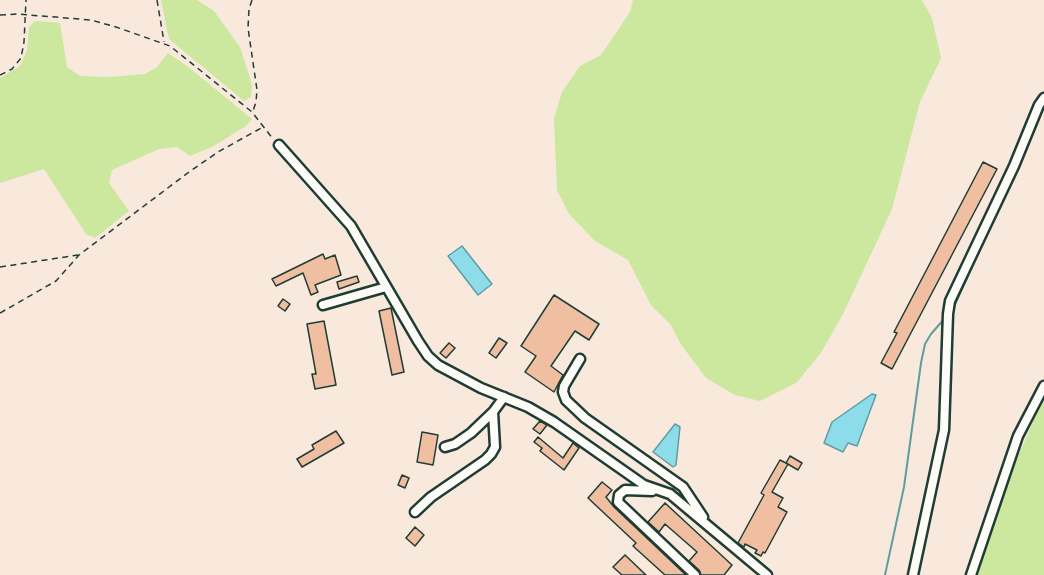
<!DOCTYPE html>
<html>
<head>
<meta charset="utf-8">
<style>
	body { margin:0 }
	canvas { display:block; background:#f9e9dd }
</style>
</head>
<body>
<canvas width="1044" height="575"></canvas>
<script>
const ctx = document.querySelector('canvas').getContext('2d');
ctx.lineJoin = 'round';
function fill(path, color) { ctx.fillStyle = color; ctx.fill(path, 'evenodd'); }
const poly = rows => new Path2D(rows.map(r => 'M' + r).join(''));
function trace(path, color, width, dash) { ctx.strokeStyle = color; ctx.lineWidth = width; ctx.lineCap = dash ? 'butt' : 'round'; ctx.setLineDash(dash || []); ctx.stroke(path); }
fill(poly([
	[161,0,197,0,214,11,240,47,252,84,251,97,244,101,169,39],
	[633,0,922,0,932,18,941,58,920,102,892,209,844,312,821,353,796,383,760,401,735,395,706,378,680,343,671,325,651,305,628,260,595,241,569,214,557,190,554,119,562,92,580,66,601,55,630,12],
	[35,21,60,23,67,67,80,76,109,77,145,74,157,67,168,53,187,66,252,119,246,126,212,147,190,156,177,147,159,149,112,170,109,183,129,211,95,238,86,234,44,169,0,183,0,78,20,66,27,50,29,27],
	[1044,397,1044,575,977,575,1012,470]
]), '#cce79e');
const water = poly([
	[462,246,492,284,478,295,448,256,462,246],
	[872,394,876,395,857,446,848,443,843,452,824,443,832,422,872,394],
	[675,424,680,427,676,465,673,467,653,452,675,424]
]);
fill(water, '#8ddcea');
trace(water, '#619ca1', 1.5);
trace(poly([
	[1030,137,1044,107],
	[953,309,997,211],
	[885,575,904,487,921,363,925,344,931,334,945,318]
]), '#619ca1', 2);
const building = poly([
	[983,162,997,169,892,369,881,363,897,333,894,332,983,162],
	[323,254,325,259,335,255,341,275,315,285,318,292,311,295,303,273,276,286,272,279,323,254],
	[357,276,359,282,339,289,337,282,357,276],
	[554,295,599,324,589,340,575,331,551,366,563,375,554,392,525,372,536,356,521,346,554,295],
	[283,299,290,304,285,311,278,306,283,299],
	[391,308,404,372,392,375,379,311,391,308],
	[324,321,336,385,315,389,312,374,316,374,307,324,324,321],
	[499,338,507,343,496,358,489,353,499,338],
	[449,343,455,348,446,358,440,353,449,343],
	[540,421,547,425,540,434,533,429,540,421],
	[336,431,344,443,302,467,297,459,314,449,312,445,336,431],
	[422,432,438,435,433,465,417,462,422,432],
	[538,437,563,458,573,443,579,448,564,470,540,451,542,448,534,442,538,437],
	[790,456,802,463,798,470,786,463,790,456],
	[780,460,788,464,772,492,783,498,778,507,787,512,765,553,763,552,761,556,755,553,757,550,745,544,744,547,738,543,764,495,761,493,780,460],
	[402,475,409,478,405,488,398,485,402,475],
	[602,482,612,490,606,497,614,507,686,575,665,575,633,546,636,543,588,498,602,482],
	[665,503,732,565,724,575,701,575,699,570,689,561,697,552,665,524,659,532,648,522,665,503],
	[415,527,424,535,415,546,406,538,415,527],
	[625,555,646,575,622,575,613,567,625,555]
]);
fill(building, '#f0bea0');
trace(building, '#1f3d34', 1.5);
const minor = poly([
	[279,145,351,226,418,341,428,356,438,365,481,388,528,407,554,422,644,485,670,494,767,575],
	[323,305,386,287],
	[580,359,564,386,563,392,566,400,585,418,683,487,703,517],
	[445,447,455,444,471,433,493,412,504,397],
	[652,491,625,490,619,495,618,502,695,575],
	[415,512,431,497,485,460,491,454,495,447,493,412],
	[913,575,944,430,948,314,950,301,1014,166,1039,105,1044,98],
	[971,575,1018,436,1044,386]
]);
trace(minor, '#1f3d34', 13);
trace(poly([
	[157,0,164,42],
	[252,0,249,9,248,28,257,90,256,102,253,111],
	[0,15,17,14,91,20,116,27,170,46,252,112,273,139],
	[0,75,12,69,21,58,24,42,26,0],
	[0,267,78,255],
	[0,313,56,281,79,255,189,172,218,152,263,127]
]), '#1f3d34', 1.5, [6, 4.5]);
trace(minor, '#fdfcf7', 8);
</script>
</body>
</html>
